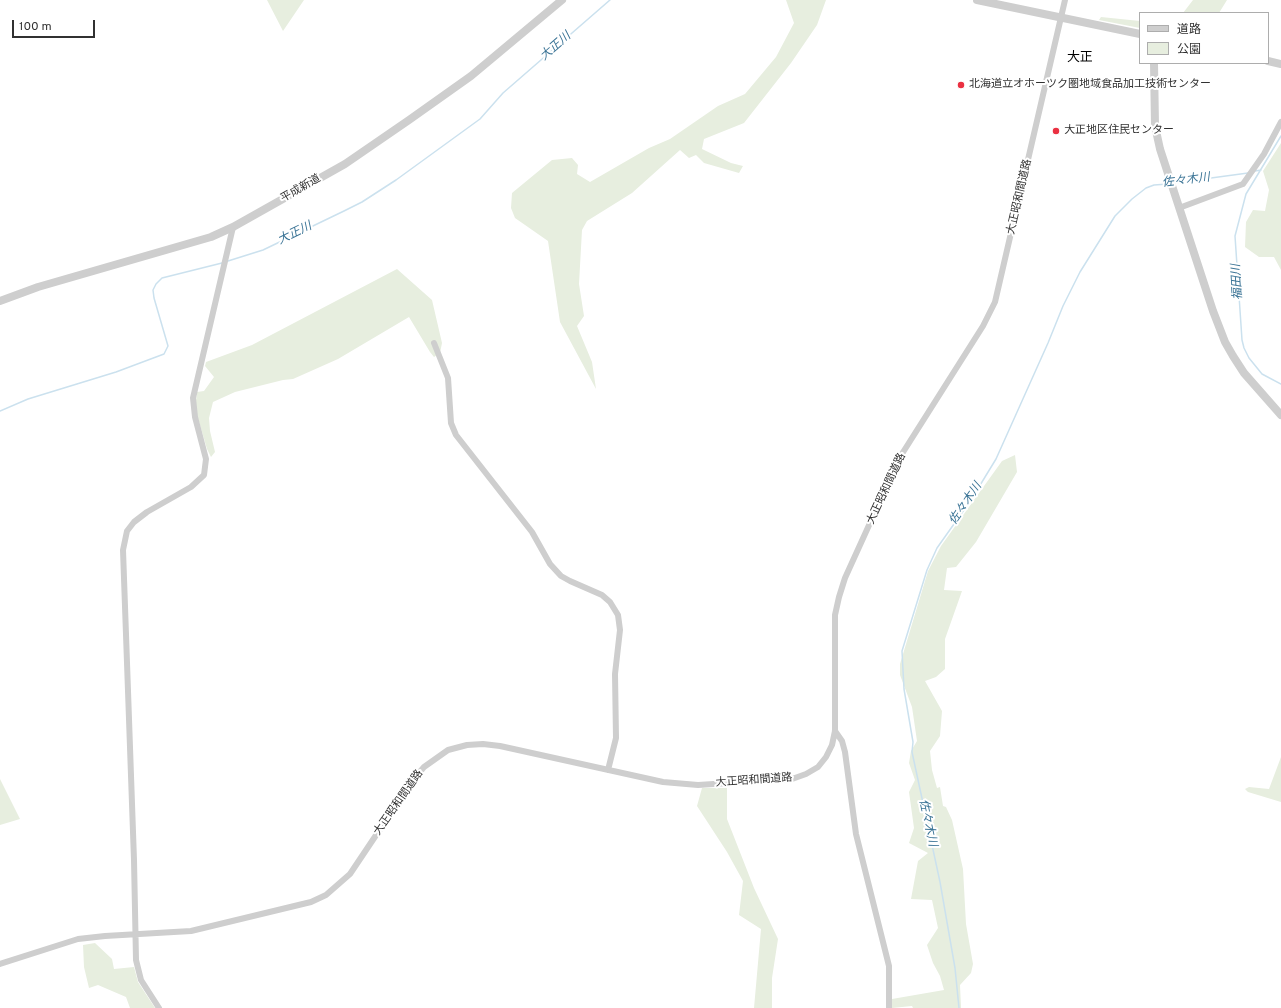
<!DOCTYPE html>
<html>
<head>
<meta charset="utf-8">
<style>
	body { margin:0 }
	#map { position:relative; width:1281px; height:1008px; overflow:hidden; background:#fff; font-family:Overpass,"Noto Sans JP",sans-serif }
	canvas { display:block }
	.legend { position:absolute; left:1139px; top:12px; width:130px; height:52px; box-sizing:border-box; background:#fff; border:1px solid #adadad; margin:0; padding:5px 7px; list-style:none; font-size:12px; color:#313131 }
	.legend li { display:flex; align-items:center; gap:8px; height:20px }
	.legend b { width:20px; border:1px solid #adadad }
	.scale { position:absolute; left:12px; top:20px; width:83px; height:18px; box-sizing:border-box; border:2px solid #313131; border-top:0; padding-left:5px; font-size:12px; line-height:14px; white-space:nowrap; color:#313131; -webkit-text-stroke:3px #fff; paint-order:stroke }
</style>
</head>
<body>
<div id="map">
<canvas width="1281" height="1008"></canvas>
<ul class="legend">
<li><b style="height:5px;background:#cecece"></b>道路</li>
<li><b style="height:11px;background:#e7eedf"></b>公園</li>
</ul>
<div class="scale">100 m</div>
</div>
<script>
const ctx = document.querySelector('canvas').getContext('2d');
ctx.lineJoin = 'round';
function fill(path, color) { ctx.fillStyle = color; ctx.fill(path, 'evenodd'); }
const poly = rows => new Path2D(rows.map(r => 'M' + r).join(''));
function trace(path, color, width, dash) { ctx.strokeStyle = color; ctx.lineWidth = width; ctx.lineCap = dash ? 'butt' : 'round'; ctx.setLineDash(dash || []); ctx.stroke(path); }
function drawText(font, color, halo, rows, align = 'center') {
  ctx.font = font + ' Overpass,"Noto Sans JP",sans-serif'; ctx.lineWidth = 4; ctx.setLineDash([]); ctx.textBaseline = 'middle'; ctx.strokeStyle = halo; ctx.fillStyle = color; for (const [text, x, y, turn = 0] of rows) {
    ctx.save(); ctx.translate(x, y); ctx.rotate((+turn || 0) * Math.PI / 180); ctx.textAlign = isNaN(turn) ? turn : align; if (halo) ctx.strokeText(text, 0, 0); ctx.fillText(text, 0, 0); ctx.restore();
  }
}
fill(poly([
	[267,0,304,0,283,31],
	[786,0,826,0,817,25,791,63,744,123,704,139,702,149,731,163,743,166,739,173,704,163,696,155,689,158,680,150,632,193,587,221,582,230,579,284,584,316,577,326,592,362,596,389,560,322,548,241,515,218,511,208,512,193,552,160,572,158,578,165,577,174,590,182,649,148,670,139,718,106,745,94,776,57,794,23],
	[1193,0,1227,0,1219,13,1183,13],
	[1101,17,1140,21,1140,28,1099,20],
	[1281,143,1281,270,1274,257,1259,257,1245,247,1246,222,1253,210,1265,211,1269,190,1263,171],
	[397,269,432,300,442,343,440,353,434,357,430,352,409,317,338,359,293,379,283,380,235,392,213,402,209,418,210,431,215,452,211,457,207,449,195,408,197,392,204,391,214,377,205,366,206,362,252,345],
	[1015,455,1017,472,976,542,956,567,947,568,944,590,962,591,945,639,945,669,936,677,925,681,942,711,940,736,930,751,932,770,937,788,940,787,943,806,946,807,952,820,963,869,966,924,973,964,971,973,960,985,961,1008,913,1008,912,1006,892,1008,892,999,944,990,940,976,933,963,927,945,938,928,932,900,911,899,918,861,928,853,909,843,914,828,909,792,915,780,909,763,911,751,917,741,912,707,900,675,900,664,928,571,941,546,1002,461],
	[1281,757,1281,802,1248,792,1245,789,1249,787,1269,789],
	[0,779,20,819,0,825],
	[702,788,727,788,727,819,754,888,778,939,772,978,772,1008,754,1008,761,929,739,915,743,881,727,852,697,806],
	[95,943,112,959,114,969,134,967,138,982,155,1008,130,1008,126,997,98,985,89,988,84,967,83,945]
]), '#e7eedf');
trace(poly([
	[1281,136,1246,194,1235,236,1242,340,1244,348,1249,358,1262,374,1281,384],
	[1255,171,1261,170],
	[1174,183,1248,173],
	[228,261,263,250,344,211,362,202,396,180,480,119,503,93,610,0],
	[0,411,28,399,116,372,164,354,168,346,154,298,153,290,156,284,162,278,222,263],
	[959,1008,955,968,940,882,912,752,913,742,904,689,902,651,927,570,937,548,971,500,996,459,1048,343,1063,306,1080,272,1115,216,1132,199,1146,188,1154,185,1168,184]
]), '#cbe1ee', 1.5);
trace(poly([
	[1179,208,1243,184,1264,154,1281,122],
	[434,343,448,378,451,423,456,435,532,532,550,564,561,576,570,581,602,595,610,602,618,615,620,630,615,674,616,738,608,770],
	[835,731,842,741,845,752,856,834,889,966,889,1008],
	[0,964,78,939,105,936,191,931,311,902,326,895,350,874,413,780,424,767,448,750,467,745,483,744,500,746,663,782,698,785,792,779,806,774,818,767,826,757,832,745,835,731,835,615,839,597,845,578,900,457,983,326,995,302,1065,0],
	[159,1008,141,980,136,960,134,860,123,550,127,531,134,522,147,512,191,487,204,475,206,459,195,417,193,398,233,227]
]), '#cecece', 6);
trace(poly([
	[977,0,1140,34],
	[1268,61,1281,64],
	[1154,63,1155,126,1160,149,1213,311,1225,342,1233,356,1244,373,1281,415],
	[0,301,38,287,211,237,233,227,345,164,409,120,471,76,562,0]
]), '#cecece', 8);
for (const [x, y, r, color] of [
	[961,85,4,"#ea3041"],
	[1056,131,4,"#ea3041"]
]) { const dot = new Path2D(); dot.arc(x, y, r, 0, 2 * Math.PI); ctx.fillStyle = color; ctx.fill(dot); trace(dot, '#fff', 1.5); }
drawText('11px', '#313131', '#fff', [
	["北海道立オホーツク圏地域食品加工技術センター",969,85],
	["大正地区住民センター",1064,131]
], 'left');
drawText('11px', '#313131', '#fff', [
	["平成新道",301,189,-30],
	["大正昭和間道路",1020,197,-77],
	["大正昭和間道路",887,489,-65],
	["大正昭和間道路",754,781,-4],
	["大正昭和間道路",399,803,-55]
]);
drawText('italic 12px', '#3b7496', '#fff', [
	["大正川",556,47,-41],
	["佐々木川",1186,181,-7],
	["大正川",295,234,-26],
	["福田川",1238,282,-94],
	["佐々木川",966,504,-56],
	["佐々木川",927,823,78]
]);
drawText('13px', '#000', '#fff', [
	["大正",1080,58]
]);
</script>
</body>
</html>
